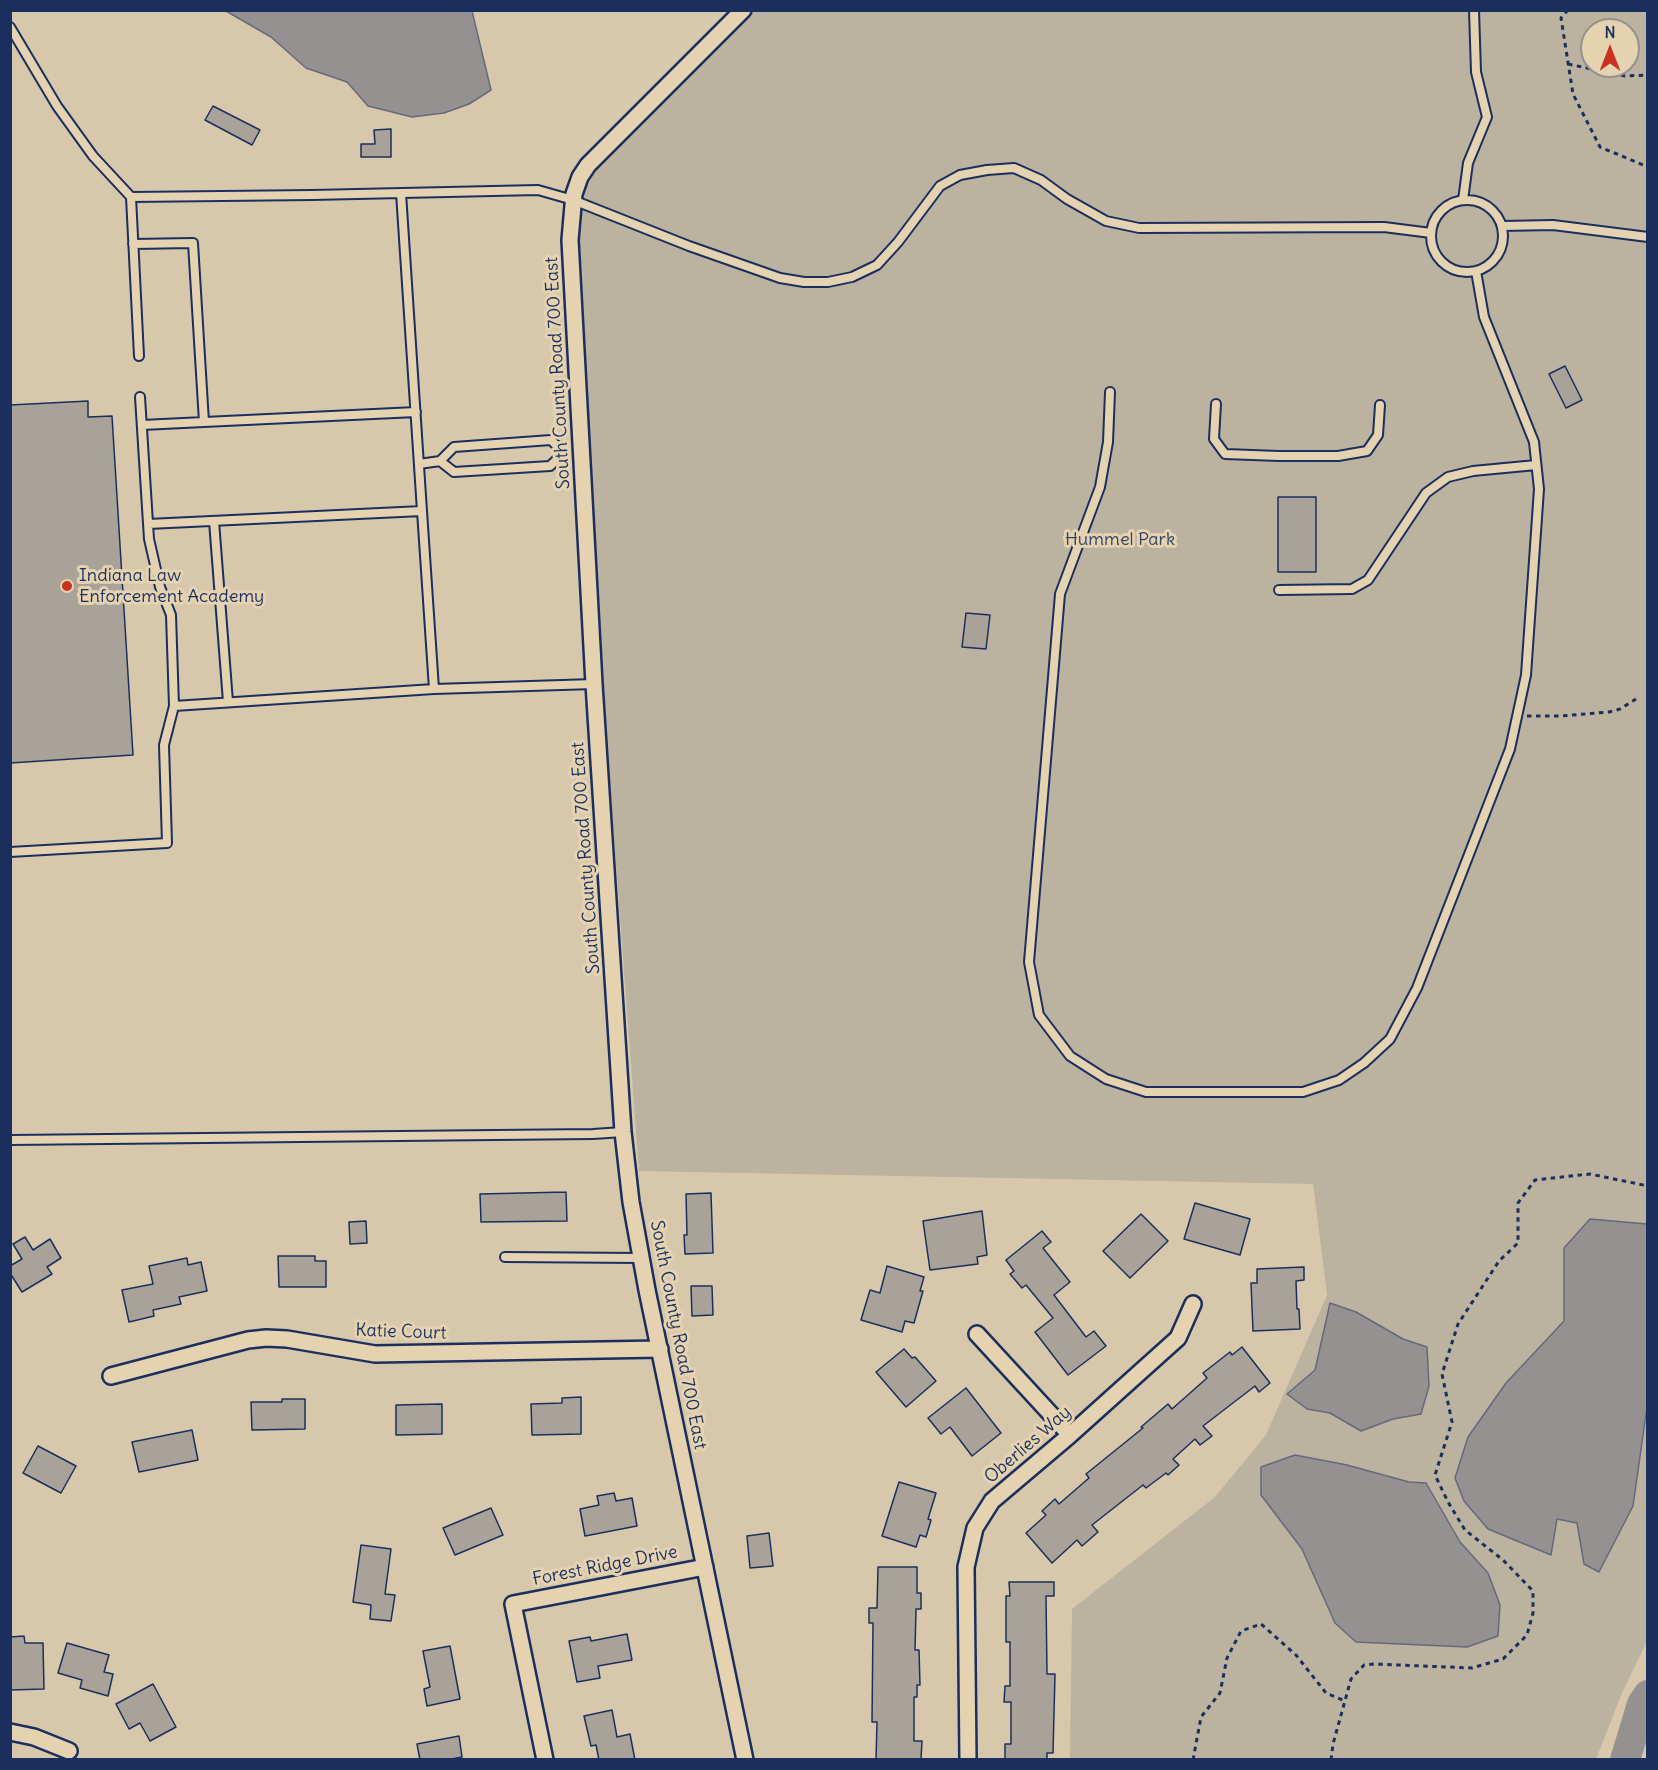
<!DOCTYPE html>
<html>
<head>
<meta charset="utf-8">
<style>
	body { margin:0 }
	#map { position:relative; width:1658px; height:1770px; overflow:hidden; background:#d8c8ab; font-family:Delius,sans-serif }
	canvas { display:block }
	.frame { position:absolute; inset:0; border:12px solid #1b2f5e; pointer-events:none }
	.north { position:absolute; left:1580px; top:18px; width:60px; height:60px; box-sizing:border-box; background:#e4d2b0; border:2px solid #94918f; border-radius:50%; rotate:0deg; font-size:16px; font-weight:700; line-height:24px; text-align:center; color:#1b2f5e }
	.north::after { content:''; display:block; margin:auto; width:21px; height:27px; background:#c8321e; clip-path:polygon(50% 0,100% 100%,50% 72%,0 100%) }
</style>
</head>
<body>
<div id="map">
<canvas width="1658" height="1770"></canvas>
<div class="frame"></div>
<div class="north">N</div>
</div>
<script>
const ctx = document.querySelector('canvas').getContext('2d');
ctx.lineJoin = 'round';
function fill(path, color) { ctx.fillStyle = color; ctx.fill(path, 'evenodd'); }
const poly = rows => new Path2D(rows.map(r => 'M' + r).join(''));
function trace(path, color, width, dash) { ctx.strokeStyle = color; ctx.lineWidth = width; ctx.lineCap = dash ? 'butt' : 'round'; ctx.setLineDash(dash || []); ctx.stroke(path); }
function drawText(font, color, halo, rows, align = 'center') {
  ctx.font = font + ' Delius,sans-serif'; ctx.lineWidth = 6; ctx.setLineDash([]); ctx.textBaseline = 'middle'; ctx.strokeStyle = halo; ctx.fillStyle = color; for (const [text, x, y, turn = 0] of rows) {
    ctx.save(); ctx.translate(x, y); ctx.rotate((+turn || 0) * Math.PI / 180); ctx.textAlign = isNaN(turn) ? turn : align; if (halo) ctx.strokeText(text, 0, 0); ctx.fillText(text, 0, 0); ctx.restore();
  }
}
fill(poly([
	[740,11,1647,11,1648,1639,1622,1693,1596,1759,1070,1759,1072,1609,1215,1497,1266,1435,1327,1295,1313,1184,639,1171,572,275,581,199,608,144],
	[1592,30,1628,30,1628,66,1592,66]
]), '#bcb2a0');
const water = poly([
	[226,11,472,11,491,90,469,104,444,113,412,117,368,106,347,82,306,68,271,37,226,11],
	[1590,1219,1647,1224,1648,1232,1648,1400,1633,1506,1599,1572,1584,1564,1577,1523,1557,1519,1551,1555,1488,1529,1464,1501,1455,1478,1468,1437,1506,1383,1564,1321,1564,1248,1590,1219],
	[1330,1303,1356,1312,1403,1339,1427,1347,1429,1386,1421,1414,1393,1419,1361,1431,1330,1413,1307,1409,1287,1394,1315,1370,1330,1303],
	[1295,1455,1347,1465,1409,1482,1426,1483,1460,1542,1488,1573,1500,1605,1498,1636,1467,1647,1356,1642,1335,1623,1302,1549,1261,1495,1261,1467,1295,1455]
]);
fill(water, '#959190');
trace(water, '#646a7c', 1.5);
trace(poly([
	[1625,1760,1642,1704,1648,1695]
]), '#959190', 30);
const building = poly([
	[213,106,260,130,252,145,205,120,213,106],
	[391,129,391,157,361,157,361,144,375,144,374,130,391,129],
	[1565,366,1582,400,1566,408,1549,374,1565,366],
	[88,401,88,417,112,416,133,755,10,763,10,405,88,401],
	[1278,497,1316,497,1316,572,1278,572,1278,497],
	[966,613,990,615,986,649,962,647,966,613],
	[566,1192,567,1221,481,1222,480,1194,566,1192],
	[711,1193,713,1253,685,1254,684,1235,687,1235,686,1194,711,1193],
	[1195,1203,1250,1219,1240,1255,1184,1239,1195,1203],
	[982,1211,987,1255,977,1257,978,1264,930,1270,923,1221,982,1211],
	[1141,1214,1168,1241,1130,1278,1103,1251,1141,1214],
	[366,1221,367,1243,350,1244,349,1222,366,1221],
	[1042,1231,1051,1242,1043,1248,1070,1282,1054,1295,1086,1337,1094,1331,1106,1346,1068,1375,1035,1332,1053,1318,1026,1285,1022,1288,1010,1274,1014,1271,1006,1260,1042,1231],
	[25,1237,33,1250,50,1239,61,1258,47,1267,52,1274,22,1292,10,1273,10,1266,22,1259,13,1244,25,1237],
	[278,1256,315,1256,315,1261,326,1261,326,1287,279,1287,278,1256],
	[187,1258,188,1265,201,1262,207,1291,179,1297,181,1304,153,1310,154,1316,129,1322,122,1290,153,1284,149,1266,187,1258],
	[887,1266,924,1277,920,1291,923,1291,914,1323,905,1321,902,1332,861,1320,870,1290,880,1293,887,1266],
	[1304,1267,1304,1280,1296,1281,1297,1309,1299,1309,1300,1329,1253,1331,1251,1283,1257,1283,1257,1269,1304,1267],
	[691,1286,712,1286,713,1315,692,1316,691,1286],
	[1242,1347,1270,1383,1259,1392,1255,1386,1203,1426,1212,1436,1200,1445,1195,1439,1173,1459,1179,1465,1168,1475,1166,1473,1146,1488,1143,1485,1092,1525,1098,1532,1082,1546,1077,1540,1052,1563,1026,1533,1046,1515,1042,1511,1055,1499,1059,1504,1089,1478,1086,1474,1143,1428,1141,1427,1168,1404,1172,1409,1207,1378,1203,1373,1230,1352,1232,1355,1242,1347],
	[904,1349,912,1358,915,1357,936,1381,906,1407,876,1372,904,1349],
	[966,1388,1001,1433,972,1456,950,1427,941,1434,928,1418,966,1388],
	[581,1397,581,1434,532,1435,531,1404,562,1403,562,1398,581,1397],
	[282,1399,305,1399,305,1429,252,1430,251,1402,282,1402,282,1399],
	[442,1404,442,1434,396,1435,396,1405,442,1404],
	[192,1430,198,1460,139,1472,132,1442,192,1430],
	[38,1446,76,1466,61,1493,23,1473,38,1446],
	[899,1482,936,1493,928,1519,931,1520,926,1537,920,1535,916,1547,882,1536,899,1482],
	[614,1493,616,1501,632,1498,637,1526,585,1536,580,1509,599,1505,597,1496,614,1493],
	[491,1508,503,1535,455,1555,443,1528,491,1508],
	[769,1533,773,1566,750,1568,747,1536,769,1533],
	[361,1545,391,1549,385,1594,395,1595,391,1621,370,1619,371,1605,353,1602,361,1545],
	[878,1567,917,1567,917,1593,921,1593,921,1609,916,1609,915,1650,919,1650,920,1685,917,1685,917,1697,914,1697,914,1741,922,1741,921,1759,876,1760,877,1722,872,1722,873,1623,869,1623,869,1608,877,1608,878,1567],
	[1009,1582,1054,1582,1054,1596,1046,1596,1047,1674,1055,1674,1053,1753,1047,1753,1047,1760,1005,1760,1005,1744,1011,1744,1011,1702,1004,1702,1005,1686,1010,1686,1010,1642,1006,1642,1006,1596,1010,1596,1009,1582],
	[627,1634,632,1660,598,1666,600,1678,577,1682,569,1641,590,1637,591,1641,627,1634],
	[24,1636,25,1643,43,1643,44,1689,10,1690,10,1637,24,1636],
	[67,1643,109,1655,104,1672,113,1674,108,1696,80,1688,82,1680,58,1673,67,1643],
	[450,1646,460,1699,427,1706,424,1689,430,1687,423,1651,450,1646],
	[153,1684,176,1727,150,1741,140,1723,129,1729,116,1704,153,1684],
	[612,1710,617,1737,630,1734,635,1760,599,1760,596,1745,591,1746,584,1716,612,1710],
	[459,1736,462,1757,446,1760,420,1760,417,1744,459,1736]
]);
fill(building, '#a9a298');
trace(building, '#1b2f5e', 1.5);
const service = poly([
	[10,27,57,106,93,156,131,197],
	'1431 236a36 36 0 1 1 72 0a36 36 0 1 1-72 0Z',
	[1463,200,1468,163,1487,117,1476,72,1474,10],
	[1502,226,1553,225,1648,237],
	[133,244,193,243,204,422,416,412],
	[139,356,131,197,312,195,538,190,573,200,689,246,780,278,804,282,828,282,852,277,877,265,898,242,940,186,960,175,987,170,1014,168,1041,180,1067,199,1106,221,1139,228,1384,227,1431,233],
	[1110,392,1108,442,1100,487,1060,594,1029,962,1039,1015,1070,1056,1106,1079,1146,1092,1303,1092,1339,1080,1364,1063,1390,1039,1417,988,1510,749,1526,675,1539,489,1534,442,1484,317,1476,271],
	[140,397,149,539,160,587,171,615,174,706,434,689,594,684],
	[1216,404,1214,439,1225,454,1279,456,1338,456,1367,451,1378,435,1380,405],
	[142,425,204,422],
	[419,464,440,461,454,447,551,440,564,453,550,466,454,472,440,461],
	[422,511,434,689],
	[214,521,228,702],
	[148,524,422,511,401,193],
	[1279,590,1352,589,1368,580,1426,493,1448,477,1473,471,1536,465],
	[10,852,167,843,164,745,174,706],
	[10,1140,593,1134,623,1132],
	[505,1257,641,1258]
]);
const minor = poly([
	[743,10,588,165,580,177,574,194,570,240,594,684,623,1132,631,1202,647,1290,745,1760],
	[977,1334,1070,1435],
	[111,1376,248,1340,266,1338,287,1339,375,1354,660,1349],
	[10,1732,34,1737,69,1751],
	[545,1760,513,1604,705,1567],
	[968,1760,966,1567,975,1528,992,1501,1070,1435,1178,1338,1193,1304]
]);
trace(service, '#1b2f5e', 12);
trace(minor, '#1b2f5e', 20);
trace(poly([
	[1568,10,1561,18,1573,94,1600,147,1648,167],
	[1568,64,1625,76,1648,75],
	[1527,716,1561,716,1609,712,1620,709,1636,699],
	[1193,1760,1201,1717,1220,1693,1227,1658,1241,1631,1261,1624,1296,1655,1326,1693,1345,1701],
	[1331,1760,1333,1744,1351,1679,1364,1665,1374,1664,1472,1668,1503,1659,1527,1635,1533,1613,1533,1591,1503,1560,1465,1530,1448,1502,1435,1475,1452,1422,1442,1374,1458,1324,1499,1261,1518,1243,1518,1203,1535,1180,1590,1174,1648,1186]
]), '#1b2f5e', 3, [4.5, 4.5]);
trace(service, '#e4d2b0', 8);
trace(minor, '#e4d2b0', 15);
for (const [x, y, r, color] of [
	[67,586,6,"#c8321e"]
]) { const dot = new Path2D(); dot.arc(x, y, r, 0, 2 * Math.PI); ctx.fillStyle = color; ctx.fill(dot); trace(dot, '#e4d2b0', 2); }
drawText('18px', '#1b2f5e', '#e4d2b0', [
	["South County Road 700 East",558,373,-93],
	["South County Road 700 East",586,858,-94],
	["Katie Court",401,1332,2],
	["South County Road 700 East",678,1335,79],
	["Oberlies Way",1028,1445,-41],
	["Forest Ridge Drive",605,1566,-11]
]);
drawText('18px', '#334368', '#e4d2b0', [
	["Hummel Park",1120,540]
]);
drawText('18px', '#1b2f5e', '#e4d2b0', [
	["Indiana Law",79,576],
	["Enforcement Academy",79,597]
], 'left');
</script>
</body>
</html>
